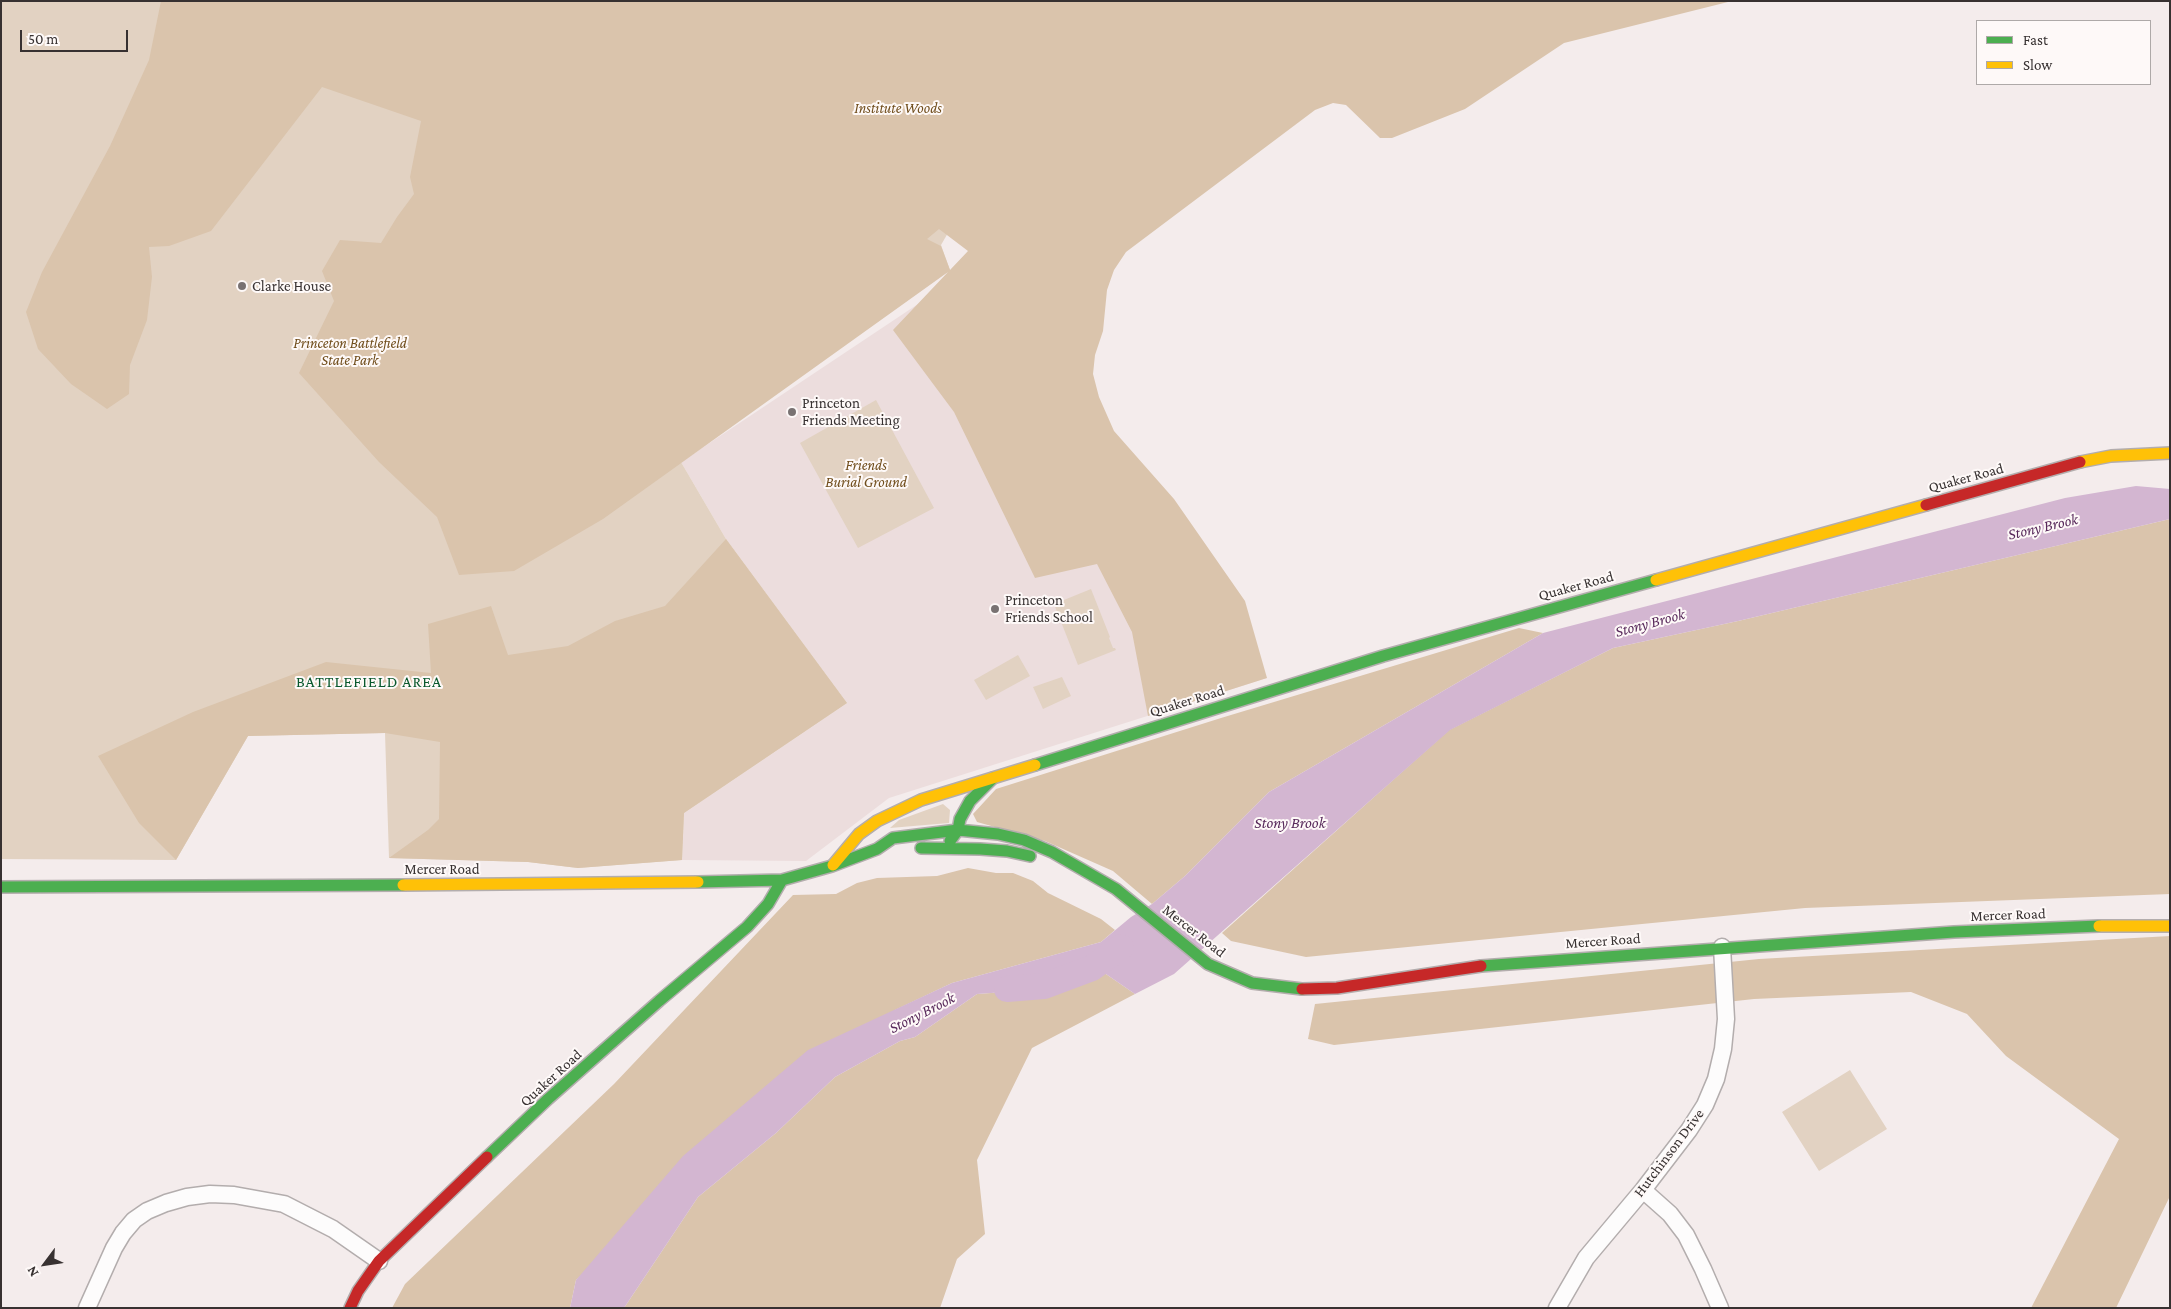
<!DOCTYPE html>
<html>
<head>
<meta charset="utf-8">
<style>
	body { margin:0 }
	#map { position:relative; width:2171px; height:1309px; overflow:hidden; background:#f4ecec; font-family:"Crimson Pro",serif }
	canvas { display:block }
	.frame { position:absolute; inset:0; border:2px solid #373131; pointer-events:none }
	.legend { position:absolute; left:1976px; top:20px; width:175px; height:65px; box-sizing:border-box; background:#fef9f8; border:1px solid #aea9a8; margin:0; padding:6px 9px; list-style:none; font-size:15px; color:#373131 }
	.legend li { display:flex; align-items:center; gap:10px; height:25px }
	.legend b { width:25px; border:1px solid #aea9a8 }
	.north { position:absolute; left:20px; top:1239px; width:50px; height:50px; -webkit-text-stroke:4px #fef9f8; paint-order:stroke; rotate:239deg; font-size:14px; font-weight:700; line-height:20px; text-align:center; color:#373131 }
	.north::after { content:''; display:block; margin:auto; width:18px; height:22px; background:#373131; clip-path:polygon(50% 0,100% 100%,50% 72%,0 100%) }
	.scale { position:absolute; left:20px; top:30px; width:108px; height:22px; box-sizing:border-box; border:2px solid #373131; border-top:0; padding-left:6px; font-size:15px; line-height:18px; white-space:nowrap; color:#373131; -webkit-text-stroke:4px #fef9f8; paint-order:stroke }
</style>
</head>
<body>
<div id="map">
<canvas width="2171" height="1309"></canvas>
<div class="frame"></div>
<ul class="legend">
<li><b style="height:6px;background:#4caf50"></b>Fast</li>
<li><b style="height:6px;background:#ffc107"></b>Slow</li>
</ul>
<div class="north">N</div>
<div class="scale">50 m</div>
</div>
<script>
const ctx = document.querySelector('canvas').getContext('2d');
ctx.lineJoin = 'round';
function fill(path, color) { ctx.fillStyle = color; ctx.fill(path, 'evenodd'); }
const poly = rows => new Path2D(rows.map(r => 'M' + r).join(''));
function trace(path, color, width, dash) { ctx.strokeStyle = color; ctx.lineWidth = width; ctx.lineCap = dash ? 'butt' : 'round'; ctx.setLineDash(dash || []); ctx.stroke(path); }
function drawText(font, color, halo, rows, align = 'center') {
  ctx.font = font + ' "Crimson Pro",serif'; ctx.lineWidth = 4; ctx.setLineDash([]); ctx.textBaseline = 'middle'; ctx.strokeStyle = halo; ctx.fillStyle = color; for (const [text, x, y, turn = 0] of rows) {
    ctx.save(); ctx.translate(x, y); ctx.rotate((+turn || 0) * Math.PI / 180); ctx.textAlign = isNaN(turn) ? turn : align; if (halo) ctx.strokeText(text, 0, 0); ctx.fillText(text, 0, 0); ctx.restore();
  }
}
fill(poly([
	[954,280,1267,678,889,798,806,861,682,860,684,813,847,703,726,539,681,462]
]), '#ecdddd');
fill(poly([
	[1,1,1082,1,941,245,950,270,681,462,726,539,847,703,684,813,682,860,578,868,528,862,389,858,385,733,248,736,176,860,1,859],
	[876,400,934,508,858,548,800,443],
	[1091,589,1110,637,1109,638,1113,648,1115,648,1116,650,1078,665,1054,604],
	[1018,655,1030,676,986,700,974,680],
	[1062,677,1071,696,1043,709,1033,687],
	[943,804,950,810,949,823,890,828,899,820],
	[1850,1070,1887,1129,1819,1171,1782,1112]
]), '#e2d2c2');
fill(poly([
	[161,1,1732,1,1564,43,1465,109,1392,138,1380,138,1346,105,1333,103,1315,110,1126,252,1114,270,1107,290,1103,331,1095,355,1093,374,1099,397,1114,431,1174,499,1245,601,1267,678,1148,716,1132,632,1097,564,1035,578,954,412,893,330,948,272,603,519,514,571,459,575,437,517,379,462,299,373,334,301,322,271,340,240,381,243,397,217,414,194,410,177,421,121,322,87,211,231,169,246,149,247,152,277,147,320,130,365,129,394,107,409,71,384,38,349,26,312,42,272,110,146,149,60],
	[939,229,968,251,950,270,941,246,927,239],
	[2170,519,2170,894,1805,908,1306,957,1231,941,1222,933,1449,730,1613,648,1738,621],
	[726,539,847,703,684,813,682,860,578,868,528,862,389,858,428,830,439,819,440,742,385,733,248,736,176,860,139,823,98,756,193,712,326,662,431,673,428,624,491,606,508,655,568,646,615,621,665,606],
	[1519,628,1543,633,1269,792,1185,876,1152,904,1113,871,1045,841,977,822,973,814,996,789,1221,718],
	[968,868,996,873,1013,873,1033,881,1048,893,1101,919,1115,930,1101,942,952,983,895,1010,576,1280,570,1308,392,1308,405,1284,614,1084,793,895,836,894,857,883,877,878,937,876],
	[2170,936,2170,1196,2116,1308,2031,1308,2119,1139,2006,1056,1967,1014,1911,992,1754,999,1334,1045,1308,1039,1315,1004,1759,959],
	[1092,968,1103,972,1135,994,1032,1048,977,1160,985,1234,957,1259,940,1308,624,1308,698,1197,776,1133,835,1077,900,1041,915,1037,977,994,1033,990]
]), '#dac4ac');
fill(poly([
	[2136,486,2170,489,2170,519,1738,621,1613,648,1450,730,1174,974,1135,994,1103,972,1092,968,1033,990,977,994,915,1037,900,1041,835,1077,776,1133,698,1197,624,1308,570,1308,576,1280,683,1156,808,1050,952,983,1101,942,1131,917,1152,904,1185,876,1269,792,1543,633,2065,498]
]), '#d3b6d1');
trace(poly([
	[1007,989,1044,986,1092,968,1121,947]
]), '#d3b6d1', 26);
const street = poly([
	[1643,1190,1670,1214,1686,1235,1703,1269,1720,1308],
	[87,1308,114,1248,123,1233,134,1220,147,1211,166,1203,187,1197,210,1194,234,1195,284,1204,333,1229,379,1261],
	[1557,1308,1586,1258,1643,1190,1689,1130,1705,1105,1716,1079,1723,1049,1726,1019,1722,947]
]);
const fast = poly([
	[1035,765,1383,656,1656,580],
	[950,841,958,830,960,819,970,801,993,778],
	[921,848,980,849,1007,851,1030,856],
	[698,882,782,880,832,866,877,849,893,838,958,830,998,834,1024,840,1052,852,1116,889,1208,964,1252,983,1302,989],
	[1,887,403,885],
	[1481,966,1954,932,2099,926],
	[487,1157,548,1099,659,1001,747,927,768,904,782,880]
]);
const slow = poly([
	[2080,462,2111,456,2170,453],
	[1656,580,1926,505],
	[833,865,859,834,877,821,921,800,1035,765],
	[403,885,698,882],
	[2099,926,2170,926]
]);
const jam = poly([
	[1926,505,2080,462],
	[1302,989,1337,988,1481,966],
	[350,1308,358,1291,379,1261,487,1157]
]);
trace(street, '#b3adad', 19);
trace(fast, '#b3adad', 14);
trace(slow, '#b3adad', 14);
trace(jam, '#b3adad', 14);
trace(street, '#fdfcfc', 16);
trace(fast, '#4caf50', 11);
trace(slow, '#ffc107', 11);
trace(jam, '#c62828', 11);
for (const [x, y, r, color] of [
	[242,286,5,"#797272"],
	[792,412,5,"#797272"],
	[995,609,5,"#797272"]
]) { const dot = new Path2D(); dot.arc(x, y, r, 0, 2 * Math.PI); ctx.fillStyle = color; ctx.fill(dot); trace(dot, '#fef9f8', 2); }
drawText('italic 15px', '#704d1b', '#fef9f8', [
	["Institute Woods",898,108],
	["Princeton Battlefield",350,343],
	["State Park",350,360],
	["Friends",866,465],
	["Burial Ground",866,482]
]);
drawText('15px', '#373131', '#fef9f8', [
	["Clarke House",252,286],
	["Princeton",802,403],
	["Friends Meeting",802,420],
	["Princeton",1005,600],
	["Friends School",1005,617]
], 'left');
drawText('15px', '#373131', '#fef9f8', [
	["Quaker Road",1966,478,-15],
	["Quaker Road",1576,586,-15],
	["Quaker Road",1187,701,-17],
	["Mercer Road",442,869],
	["Mercer Road",2008,915,-2],
	["Mercer Road",1194,931,38],
	["Mercer Road",1603,941,-4],
	["Quaker Road",551,1078,-42],
	["Hutchinson Drive",1669,1153,-53]
]);
drawText('italic 16px', '#58295b', '#fef9f8', [
	["Stony Brook",2043,527,-13],
	["Stony Brook",1650,623,-15],
	["Stony Brook",1290,823],
	["Stony Brook",922,1013,-27]
]);
ctx.letterSpacing = '1px';
drawText('16px', '#09582d', '#fef9f8', [
	["BATTLEFIELD AREA",369,682]
]);
ctx.letterSpacing = '0px';
</script>
</body>
</html>
